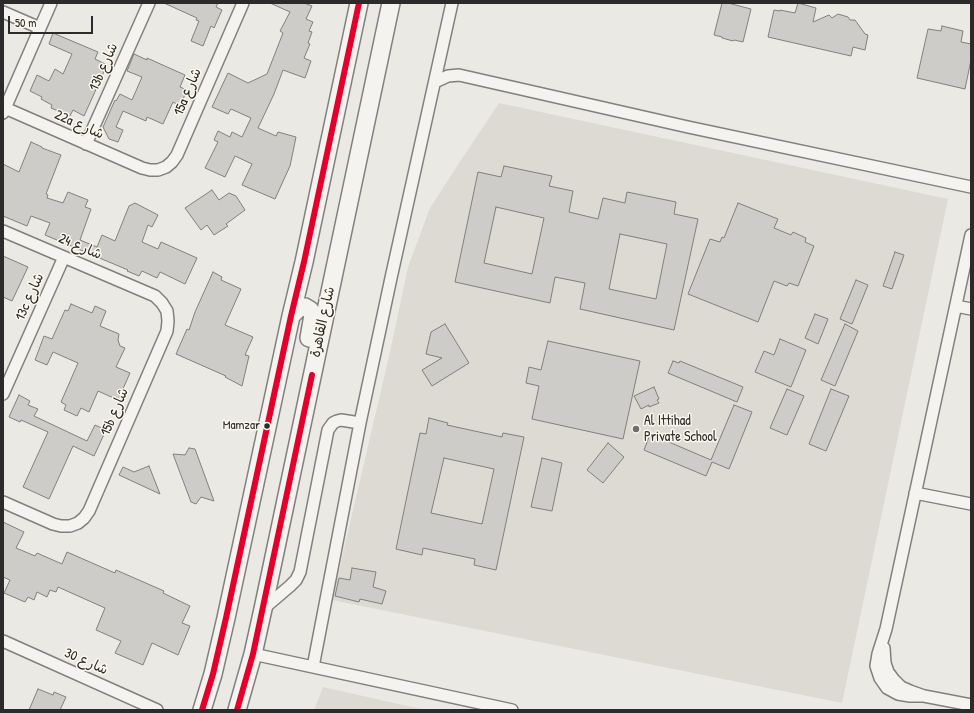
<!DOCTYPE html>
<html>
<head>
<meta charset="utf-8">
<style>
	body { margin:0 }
	#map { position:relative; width:974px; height:713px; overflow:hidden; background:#eae9e4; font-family:"Patrick Hand",sans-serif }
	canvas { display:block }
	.frame { position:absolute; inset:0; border:4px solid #2b2b2b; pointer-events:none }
	.scale { position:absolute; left:8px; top:16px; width:85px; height:18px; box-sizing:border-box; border:2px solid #2b2b2b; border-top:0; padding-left:5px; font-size:12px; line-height:14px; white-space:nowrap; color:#2b2b2b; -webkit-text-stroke:3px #fbf7ec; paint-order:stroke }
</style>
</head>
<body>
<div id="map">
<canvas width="974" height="713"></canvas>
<div class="frame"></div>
<div class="scale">50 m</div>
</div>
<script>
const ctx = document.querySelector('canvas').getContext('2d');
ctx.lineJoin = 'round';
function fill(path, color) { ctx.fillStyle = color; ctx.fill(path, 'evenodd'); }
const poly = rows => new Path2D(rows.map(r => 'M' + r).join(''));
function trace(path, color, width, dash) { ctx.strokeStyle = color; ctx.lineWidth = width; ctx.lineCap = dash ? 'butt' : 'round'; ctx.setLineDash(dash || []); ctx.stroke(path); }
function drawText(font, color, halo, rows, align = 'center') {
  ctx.font = font + ' "Patrick Hand","Playpen Sans Arabic",sans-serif'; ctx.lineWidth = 3; ctx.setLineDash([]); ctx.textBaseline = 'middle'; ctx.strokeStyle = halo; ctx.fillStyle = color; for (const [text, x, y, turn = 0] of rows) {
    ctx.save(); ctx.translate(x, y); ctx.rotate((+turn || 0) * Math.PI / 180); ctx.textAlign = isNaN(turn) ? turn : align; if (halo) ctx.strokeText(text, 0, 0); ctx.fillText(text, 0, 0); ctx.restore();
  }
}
fill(poly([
	[499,103,948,199,842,703,332,600,390,352,408,267,430,208,465,154],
	[323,687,425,710,314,710]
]), '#dcdad3');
const building = poly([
	[164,3,218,3,216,7,222,10,214,28,211,26,203,46,191,41,199,21,196,20,197,18,164,3],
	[270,3,304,3,312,6,306,19,313,22,309,31,312,32,308,43,310,44,304,58,311,61,305,78,283,70,274,94,258,128,276,136,278,132,296,137,290,166,275,199,242,185,252,164,235,156,225,177,205,168,218,142,214,140,218,131,230,137,232,132,242,137,251,118,231,109,228,114,212,107,228,73,248,83,267,74,283,33,280,31,290,12,270,3],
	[722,3,728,3,751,9,743,42,734,40,733,41,722,38,722,37,714,35,722,3],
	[798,3,816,8,813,22,829,15,832,18,838,14,848,17,850,20,855,20,865,34,868,35,865,50,853,47,851,56,768,37,774,10,780,11,780,10,795,13,798,3],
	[942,26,963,31,961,42,971,44,971,60,965,89,917,78,928,29,941,31,942,26],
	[53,33,98,52,95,59,107,65,84,116,73,110,70,116,51,108,52,105,41,99,42,97,30,91,37,75,49,81,55,69,63,74,72,54,49,44,53,33],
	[134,54,147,60,147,58,185,75,180,87,187,90,180,106,173,102,163,124,147,117,146,121,123,111,116,127,123,130,118,142,109,139,103,127,115,100,116,101,120,94,132,100,142,77,127,71,134,54],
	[31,142,42,147,42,148,61,155,46,194,48,195,47,198,63,203,68,192,88,200,85,207,91,209,80,240,97,247,102,235,115,241,129,206,135,203,158,215,152,227,148,225,142,242,158,249,161,242,197,258,185,284,160,272,157,278,142,271,139,276,127,271,128,270,45,235,50,223,31,216,27,226,3,216,3,164,19,172,31,142],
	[504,166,552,176,549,186,573,191,569,212,598,219,603,198,625,203,627,192,676,202,674,214,698,219,674,330,580,309,585,283,555,277,550,303,455,282,478,172,501,177,504,166],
	[496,207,544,218,532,274,484,263,496,207],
	[620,234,667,244,656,299,609,289,620,234],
	[212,190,219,200,229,193,236,196,245,210,226,224,228,226,214,235,207,225,201,230,185,208,212,190],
	[738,203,778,219,774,228,791,235,793,232,806,238,805,242,814,246,798,286,789,283,787,286,774,281,758,322,688,294,710,239,720,242,722,237,724,238,738,203],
	[895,252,904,255,892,289,883,286,895,252],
	[3,256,28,267,12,301,3,297,3,256],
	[213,272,222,277,221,280,241,289,225,325,253,337,245,355,249,356,242,386,225,377,226,376,176,354,187,329,189,330,195,312,213,272],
	[856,280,868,285,852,324,840,319,856,280],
	[71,304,92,313,95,306,106,311,100,326,119,334,118,340,120,346,125,348,116,367,130,373,118,400,98,391,89,412,81,408,77,416,64,410,66,405,61,402,78,363,53,352,47,365,35,360,44,336,52,339,65,310,68,311,71,304],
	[815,314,828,319,818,344,805,338,815,314],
	[445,324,469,363,432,386,422,370,442,358,426,354,431,332,445,324],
	[845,324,858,331,835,386,821,380,845,324],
	[780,339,806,350,791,387,755,372,764,351,774,355,780,339],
	[548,341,640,361,623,439,532,419,539,386,526,383,529,367,541,370,548,341],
	[673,361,679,363,680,361,743,387,737,402,668,373,673,361],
	[654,387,659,399,657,400,659,403,649,407,649,405,641,409,634,396,654,387],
	[787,389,804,396,787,435,770,428,787,389],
	[831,389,849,396,826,451,809,444,831,389],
	[19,395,30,401,28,405,38,409,34,416,87,441,95,425,106,430,94,456,73,446,49,499,23,487,48,432,21,420,20,422,9,417,19,395],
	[734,405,752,412,729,469,712,462,706,476,644,450,650,434,711,460,734,405],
	[429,418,448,423,447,425,502,437,503,433,524,437,496,570,474,565,475,559,423,548,422,555,396,549,420,433,426,434,429,418],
	[444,458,494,469,482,524,431,513,444,458],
	[608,443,624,457,603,483,587,470,608,443],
	[189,448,195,449,214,501,201,497,196,504,191,502,173,454,185,455,189,448],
	[542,458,562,463,552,511,531,507,542,458],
	[149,466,160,494,119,475,123,467,134,472,149,466],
	[3,522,24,532,16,548,35,556,37,553,62,564,67,552,115,573,116,570,164,591,163,593,190,606,182,623,190,626,178,655,152,643,143,665,115,653,121,641,96,630,105,608,58,587,56,592,50,590,47,597,37,592,34,600,28,597,25,602,4,593,10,580,3,577,3,522],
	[352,568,376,572,373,587,386,591,382,604,360,599,359,602,335,596,339,578,350,580,352,568],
	[38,689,53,695,54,692,66,697,60,710,29,710,38,689]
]);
fill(building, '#cdccc8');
trace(building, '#81807e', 1);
const minor = poly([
	[3,12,40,28],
	[435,82,448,76,459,75,688,127,971,187],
	[5,108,142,168,150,170,158,170,166,167,172,162,177,155,243,3],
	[3,113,51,3],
	[86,144,149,3],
	[3,231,155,296,162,303,167,311,168,321,167,331,89,511,84,518,78,523,70,526,61,526,53,524,3,502],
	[956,306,971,309],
	[3,394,64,257],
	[915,493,971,504],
	[263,609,290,586,296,580,300,572,328,430,333,423,337,421,341,420,360,423],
	[3,641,157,710],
	[884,648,885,663,888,672,894,680,901,687,910,691,924,696,971,705],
	[253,654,512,710],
	[313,667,360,423,391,278,452,3],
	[924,696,910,696,898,694,887,688,880,678,876,666,878,654,886,629,971,235]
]);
const primary = poly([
	[291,316,299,308,305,307,310,310,313,315,309,338],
	[202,710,213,674,226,618,291,316,304,262,359,3],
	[237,710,253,654,263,609,335,268,391,3]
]);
trace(minor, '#81807e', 14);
trace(primary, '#81807e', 20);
trace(minor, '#f4f3ef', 11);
trace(primary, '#f4f3ef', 17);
trace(poly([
	[202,710,213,674,226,618,291,316,304,262,359,3],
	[237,710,253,654,312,375]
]), '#e4002b', 6);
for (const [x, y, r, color] of [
	[267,426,3.5,"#2b2b2b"],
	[636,429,4,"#6e6e6c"]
]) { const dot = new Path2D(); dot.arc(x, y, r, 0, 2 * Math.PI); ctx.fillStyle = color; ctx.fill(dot); trace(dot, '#fbf7ec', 1.5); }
drawText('13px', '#2b2b2b', '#fbf7ec', [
	["Mamzar",260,426]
], 'right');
drawText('14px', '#2b2b2b', '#fbf7ec', [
	["13b شارع",104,67,-66],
	["15a شارع",188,92,-67],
	["22a شارع",79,125,24],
	["شارع 24",80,247,23],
	["13c شارع",30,297,-66],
	["شارع القاهرة",323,322,-78],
	["15b شارع",115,412,-67],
	["شارع 30",86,662,24]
]);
drawText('14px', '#2b2b2b', '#fbf7ec', [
	["Al Ittihad",644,421],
	["Private School",644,437]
], 'left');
</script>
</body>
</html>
